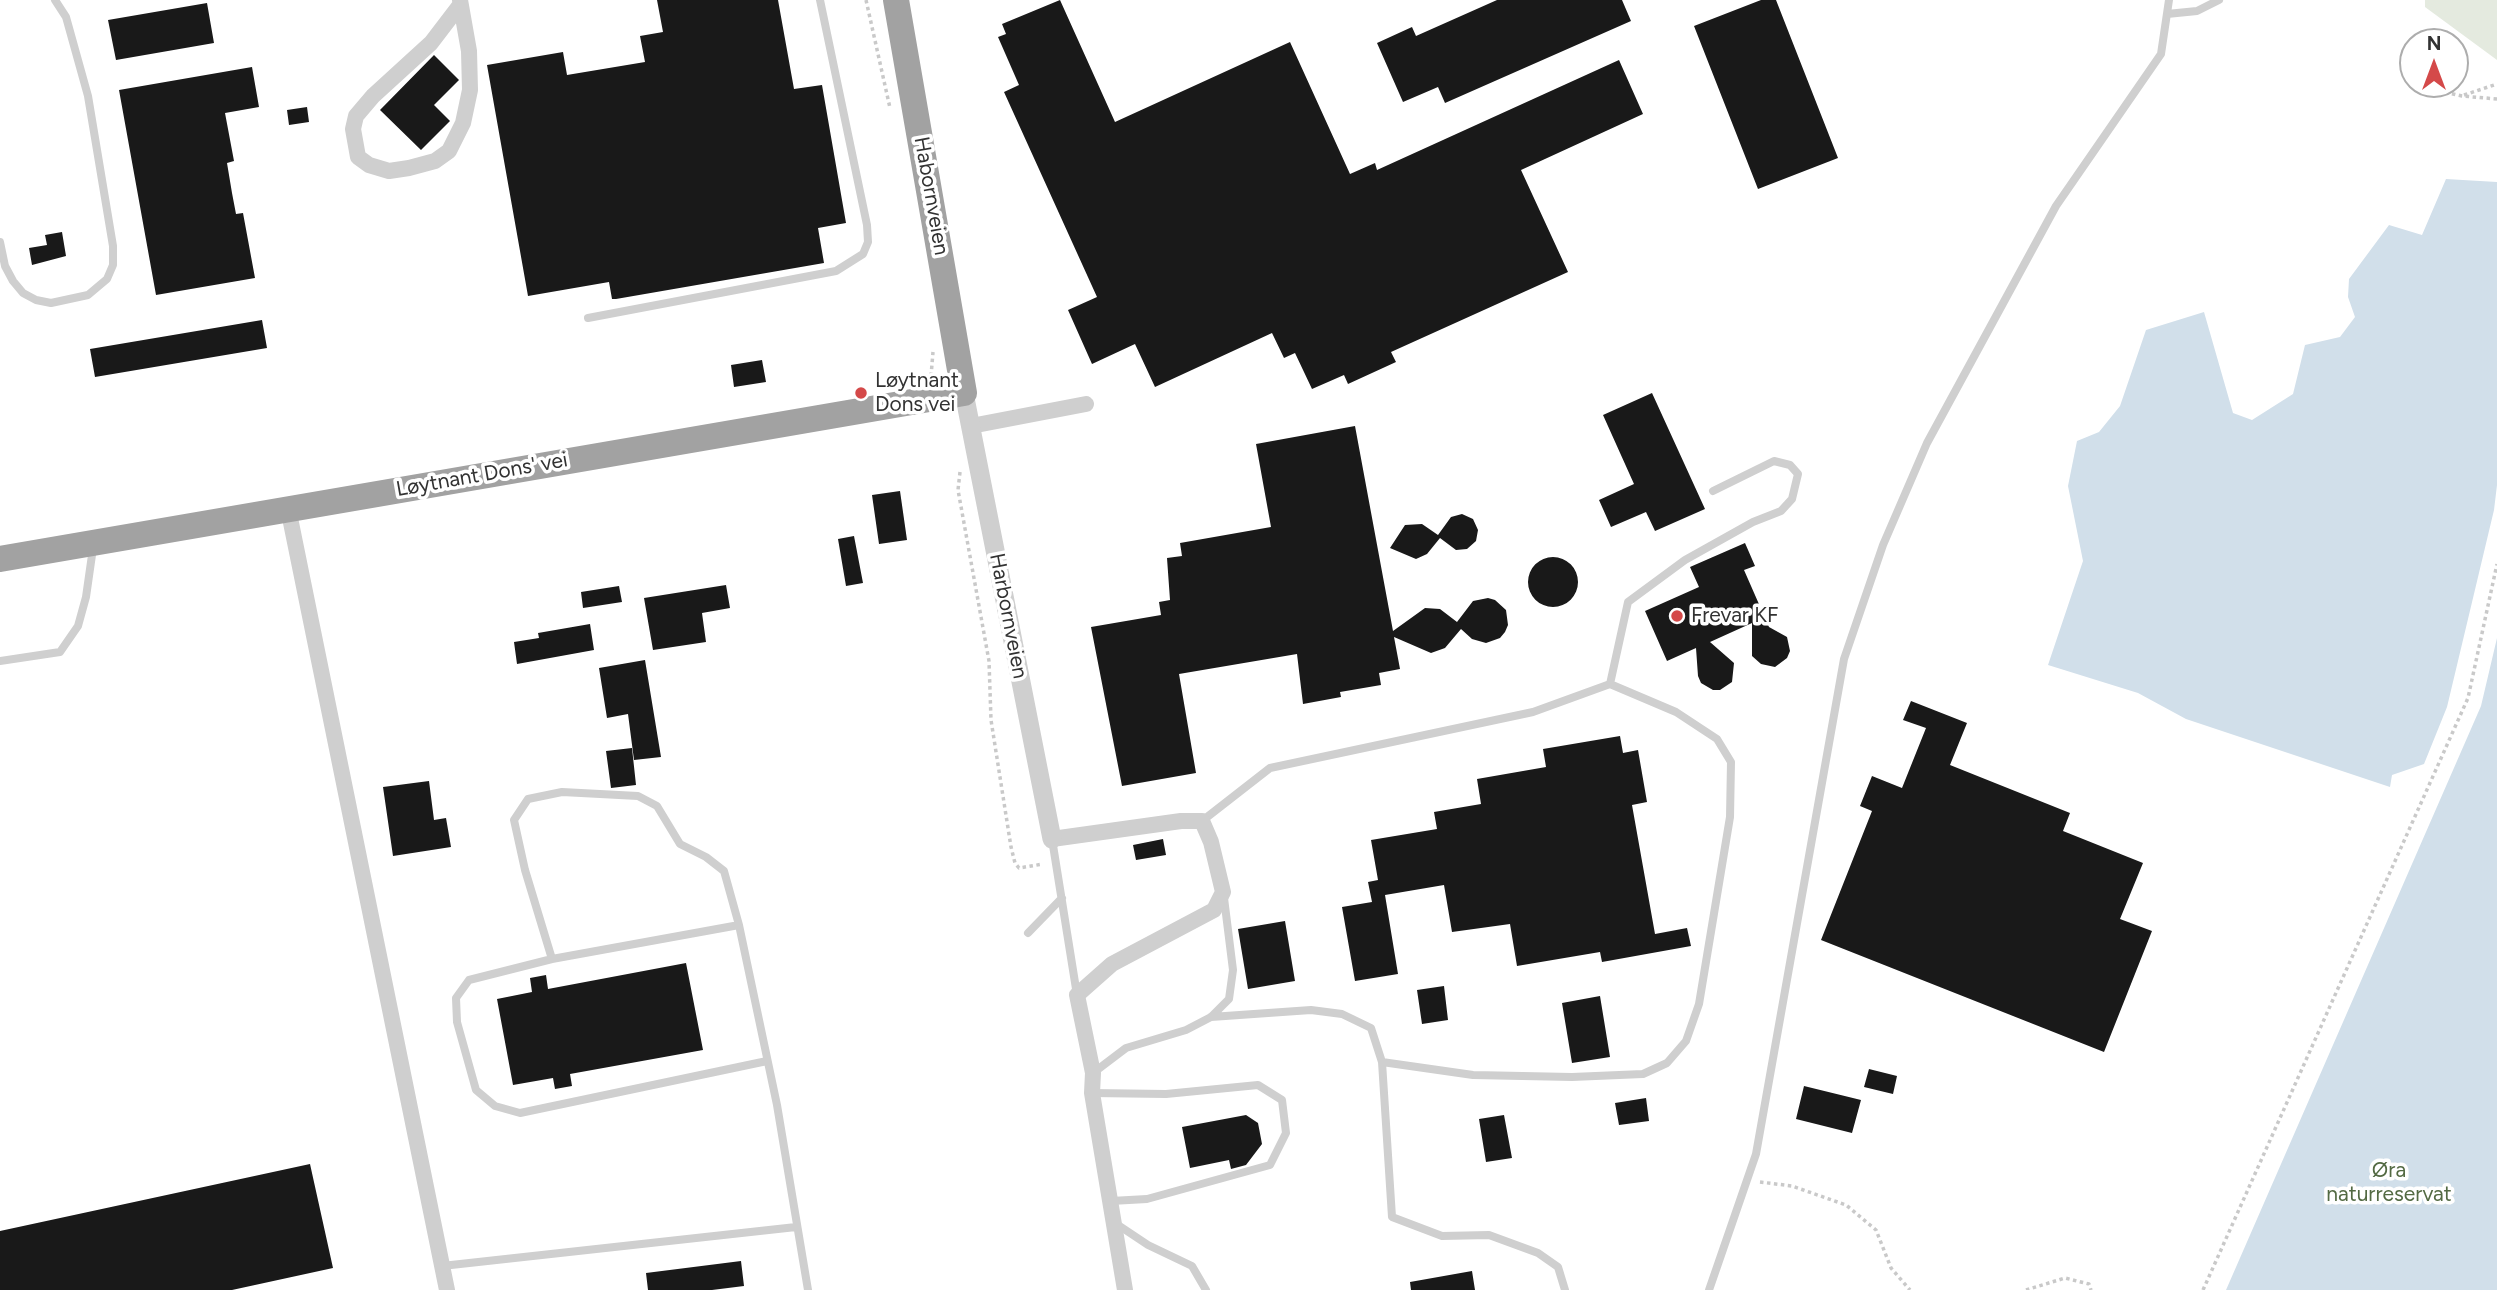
<!DOCTYPE html>
<html>
<head>
<meta charset="utf-8">
<style>
	body { margin:0 }
	#map { position:relative; width:2497px; height:1290px; overflow:hidden; background:#fff; font-family:Figtree,sans-serif }
	canvas { display:block }
	.north { position:absolute; left:2399px; top:28px; width:70px; height:70px; box-sizing:border-box; background:#fff; border:2px solid #adadad; border-radius:50%; rotate:0deg; font-size:19px; font-weight:700; line-height:28px; text-align:center; color:#323232 }
	.north::after { content:''; display:block; margin:auto; width:24px; height:32px; background:#d44949; clip-path:polygon(50% 0,100% 100%,50% 72%,0 100%) }
</style>
</head>
<body>
<div id="map">
<canvas width="2497" height="1290"></canvas>
<div class="north">N</div>
</div>
<script>
const ctx = document.querySelector('canvas').getContext('2d');
ctx.lineJoin = 'round';
function fill(path, color) { ctx.fillStyle = color; ctx.fill(path, 'evenodd'); }
const poly = rows => new Path2D(rows.map(r => 'M' + r).join(''));
function trace(path, color, width, dash) { ctx.strokeStyle = color; ctx.lineWidth = width; ctx.lineCap = dash ? 'butt' : 'round'; ctx.setLineDash(dash || []); ctx.stroke(path); }
function drawText(font, color, halo, rows, align = 'center') {
  ctx.font = font + ' Figtree,sans-serif'; ctx.lineWidth = 7; ctx.setLineDash([]); ctx.textBaseline = 'middle'; ctx.strokeStyle = halo; ctx.fillStyle = color; for (const [text, x, y, turn = 0] of rows) {
    ctx.save(); ctx.translate(x, y); ctx.rotate((+turn || 0) * Math.PI / 180); ctx.textAlign = isNaN(turn) ? turn : align; if (halo) ctx.strokeText(text, 0, 0); ctx.fillText(text, 0, 0); ctx.restore();
  }
}
fill(poly([
	[2425,0,2497,0,2497,60,2425,7]
]), '#e4eadf');
fill(poly([
	[2446,179,2497,182,2497,485,2494,510,2447,707,2424,764,2392,775,2390,787,2186,719,2138,693,2048,665,2083,561,2068,486,2077,441,2099,432,2120,406,2146,330,2204,312,2233,413,2252,420,2293,394,2305,345,2340,337,2355,317,2348,297,2349,279,2389,225,2422,235],
	[2497,638,2497,1290,2226,1290,2481,706]
]), '#d1dfea');
fill(poly([
	[657,0,778,0,794,89,822,85,846,223,818,228,824,263,616,299,612,299,609,282,528,296,487,65,563,52,567,75,645,62,640,36,663,32],
	[1060,0,1115,122,1290,42,1350,174,1375,163,1377,170,1619,60,1643,114,1521,170,1568,272,1391,352,1396,362,1348,384,1344,375,1312,389,1295,353,1284,358,1272,333,1155,387,1135,344,1092,364,1068,310,1097,297,1004,92,1019,85,998,37,1006,34,1002,24],
	[1497,0,1622,0,1631,21,1445,103,1438,87,1403,102,1377,43,1412,27,1416,36],
	[1761,0,1776,0,1838,158,1758,189,1694,26],
	[207,3,214,43,116,60,108,20],
	[434,55,459,80,434,105,450,121,421,150,380,110],
	[252,67,259,107,225,113,234,161,227,163,232,193,236,214,243,213,255,278,156,295,119,90],
	[307,107,309,122,289,125,287,110],
	[62,232,66,256,32,265,29,248,47,245,45,235],
	[262,320,267,348,95,377,90,349],
	[762,360,766,382,734,387,731,365],
	[1652,393,1705,509,1655,531,1646,512,1611,527,1599,500,1634,484,1603,415],
	[1355,426,1393,631,1425,608,1440,609,1457,622,1473,601,1488,598,1495,600,1506,610,1508,625,1505,632,1500,638,1486,643,1472,639,1461,629,1445,648,1431,653,1394,637,1400,669,1379,673,1381,685,1340,692,1341,697,1303,704,1297,654,1179,674,1196,773,1122,786,1091,627,1161,615,1159,602,1170,600,1167,558,1182,556,1180,543,1271,527,1256,444],
	[900,491,907,540,879,544,872,495],
	[1462,514,1473,519,1478,530,1476,541,1467,549,1456,550,1440,538,1427,554,1416,559,1390,548,1405,525,1422,524,1438,535,1451,517],
	[854,536,863,583,846,586,838,539],
	[1745,543,1755,566,1744,570,1769,627,1787,637,1790,651,1787,658,1775,667,1761,664,1752,656,1752,623,1710,642,1734,663,1732,682,1720,690,1713,690,1701,683,1698,676,1696,648,1667,661,1645,611,1699,587,1690,567],
	'1528 582a25 25 0 1 1 50 0a25 25 0 1 1-50 0Z',
	[726,585,730,608,702,613,706,642,653,650,644,598],
	[619,586,622,602,583,608,581,592],
	[590,624,594,650,517,664,514,642,539,638,538,633],
	[645,660,661,757,634,760,628,714,607,718,599,668],
	[1911,701,1967,723,1950,765,2070,813,2063,831,2143,863,2120,919,2152,931,2104,1052,1821,940,1872,811,1860,806,1872,776,1902,788,1926,728,1903,720],
	[1620,736,1623,753,1638,750,1647,802,1632,805,1655,934,1687,928,1691,946,1602,962,1600,952,1517,966,1510,924,1452,932,1444,885,1385,895,1398,974,1355,981,1342,907,1372,902,1368,882,1378,880,1371,840,1437,829,1434,812,1481,804,1477,779,1546,767,1543,749],
	[632,748,636,785,611,788,606,751],
	[429,781,434,820,446,818,451,847,393,856,383,787],
	[1163,839,1166,855,1136,860,1133,845],
	[1285,921,1295,981,1248,989,1238,929],
	[686,963,703,1050,570,1074,572,1086,555,1089,553,1078,513,1085,497,999,532,992,530,978,546,975,548,989],
	[1444,986,1448,1020,1422,1024,1417,990],
	[1600,996,1610,1057,1572,1063,1562,1003],
	[1869,1069,1897,1076,1893,1094,1864,1087],
	[1804,1086,1861,1100,1852,1133,1796,1119],
	[1646,1098,1649,1121,1619,1125,1615,1103],
	[1246,1115,1258,1123,1262,1144,1246,1165,1231,1169,1229,1160,1190,1168,1182,1127],
	[1504,1115,1512,1158,1486,1162,1479,1119],
	[310,1164,333,1268,232,1290,0,1290,0,1231],
	[741,1261,744,1286,712,1290,648,1290,646,1273],
	[1472,1271,1475,1290,1411,1290,1410,1282]
]), '#191919');
trace(poly([
	[866,0,890,108],
	[2409,74,2413,76],
	[2426,84,2436,90,2462,96,2497,99],
	[2464,95,2497,84],
	[931,376,933,352],
	[960,472,958,490,989,661,991,720,1011,847,1015,863,1019,868,1043,864],
	[1760,1182,1792,1186,1846,1205,1876,1230,1891,1268,1910,1290],
	[2026,1290,2065,1278,2089,1284,2091,1290],
	[2203,1290,2468,698,2497,564]
]), '#c9c9c9', 3.5, [3.5, 3.5]);
trace(poly([
	[2167,14,2197,11,2219,0],
	[0,242,5,266,13,281,23,293,36,300,51,303,88,295,107,279,113,265,113,246,88,96,66,17,55,0],
	[588,318,836,271,863,254,868,242,867,225,820,0],
	[0,661,60,652,78,626,86,597,93,548],
	[1202,821,1270,768,1533,712,1610,684,1628,602,1685,560,1753,522,1781,511,1792,499,1798,474,1790,465,1774,461,1713,491],
	[1052,839,1077,995],
	[739,925,552,959,469,980,456,998,457,1022,476,1090,495,1106,520,1113,767,1061],
	[1028,933,1062,898],
	[552,959,525,870,514,820,528,799,562,792,638,796,657,806,680,844,706,857,724,871,739,925,777,1105,808,1290],
	[1211,1017,1311,1010,1342,1014,1371,1028,1382,1062,1392,1217,1442,1236,1489,1235,1538,1253,1558,1267,1565,1290],
	[1382,1062,1473,1075,1572,1077,1643,1074,1667,1063,1686,1041,1699,1004,1730,817,1731,762,1717,739,1676,712,1610,684],
	[1093,1073,1126,1048,1186,1030,1211,1017,1229,999,1233,970,1224,898],
	[1092,1093,1166,1094,1258,1085,1282,1100,1286,1133,1270,1165,1147,1199,1111,1201],
	[1115,1223,1148,1245,1192,1266,1206,1290],
	[442,1266,796,1227],
	[1709,1290,1756,1154,1844,659,1883,545,1927,443,2056,206,2161,54,2169,0]
]), '#cfcfcf', 8);
trace(poly([
	[460,0,469,51,470,90,463,123,449,151,435,161,409,168,389,171,369,165,358,157,353,129,356,116,373,96,431,43,460,5],
	[971,426,1086,404],
	[288,508,447,1290],
	[1052,839,1181,821,1202,821,1211,842,1223,892,1214,910,1112,964,1077,995,1093,1073,1092,1093,1125,1290]
]), '#cfcfcf', 16);
trace(poly([
	[964,393,1052,839]
]), '#cfcfcf', 19);
trace(poly([
	[0,559,964,393,896,0]
]), '#a2a2a2', 26);
for (const [x, y, r, color] of [
	[861,393,7,"#d44949"],
	[1677,616,7,"#d44949"]
]) { const dot = new Path2D(); dot.arc(x, y, r, 0, 2 * Math.PI); ctx.fillStyle = color; ctx.fill(dot); trace(dot, '#fff', 2.5); }
drawText('21px', '#323232', '#fff', [
	["Habornveien",931,196,80],
	["Løytnant Dons' vei",482,475,-10],
	["Harbornveien",1008,616,79]
]);
drawText('21px', '#323232', '#fff', [
	["Løytnant",875,381],
	["Dons vei",875,405],
	["Frevar KF",1691,616]
], 'left');
drawText('21px', '#536a43', '#fff', [
	["Øra",2389,1171],
	["naturreservat",2389,1195]
]);
</script>
</body>
</html>
